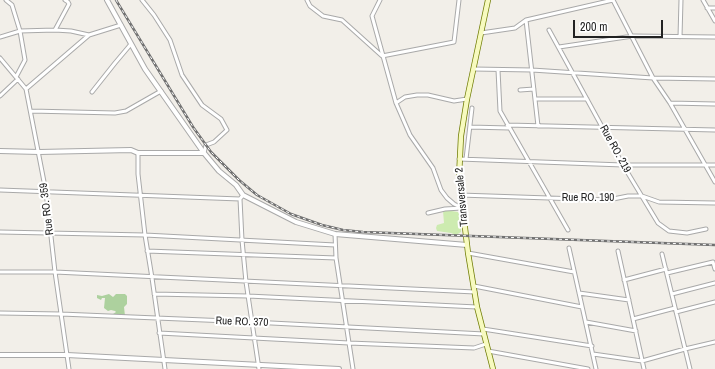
<!DOCTYPE html>
<html>
<head>
<meta charset="utf-8">
<style>
	body { margin:0 }
	#map { position:relative; width:715px; height:369px; overflow:hidden; background:#f2efe9; font-family:"Archivo Narrow",sans-serif }
	canvas { display:block }
	.scale { position:absolute; left:573px; top:20px; width:90px; height:18px; box-sizing:border-box; border:2px solid #222; border-top:0; padding-left:5px; font-size:12px; line-height:14px; white-space:nowrap; color:#222; -webkit-text-stroke:3px #fff; paint-order:stroke }
</style>
</head>
<body>
<div id="map">
<canvas width="715" height="369"></canvas>
<div class="scale">200 m</div>
</div>
<script>
const ctx = document.querySelector('canvas').getContext('2d');
ctx.lineJoin = 'round';
function fill(path, color) { ctx.fillStyle = color; ctx.fill(path, 'evenodd'); }
const poly = rows => new Path2D(rows.map(r => 'M' + r).join(''));
function trace(path, color, width, dash) { ctx.strokeStyle = color; ctx.lineWidth = width; ctx.lineCap = dash ? 'butt' : 'round'; ctx.setLineDash(dash || []); ctx.stroke(path); }
function drawText(font, color, halo, rows, align = 'center') {
  ctx.font = font + ' "Archivo Narrow",sans-serif'; ctx.lineWidth = 4; ctx.setLineDash([]); ctx.textBaseline = 'middle'; ctx.strokeStyle = halo; ctx.fillStyle = color; for (const [text, x, y, turn = 0] of rows) {
    ctx.save(); ctx.translate(x, y); ctx.rotate((+turn || 0) * Math.PI / 180); ctx.textAlign = isNaN(turn) ? turn : align; if (halo) ctx.strokeText(text, 0, 0); ctx.fillText(text, 0, 0); ctx.restore();
  }
}
fill(poly([
	[445,210,458,212,461,217,461,232,456,235,451,233,437,231,436,228,437,225,444,223,443,211]
]), '#cdebb0');
fill(poly([
	[109,294,113,297,116,294,125,294,127,296,127,304,124,307,125,316,113,316,113,314,116,312,115,311,111,310,108,311,104,308,105,298,102,298,101,300,97,298,97,295,102,296]
]), '#add19e');
const minor = poly([
	[6,0,12,5,20,31,25,60,16,77],
	[142,0,154,15,170,40,182,75,202,105,221,119,227,130,214,142,206,145,204,153],
	[307,0,310,6,323,16,342,20,382,56,454,42,459,0],
	[380,0,372,16,396,103,410,135,433,168,441,190,447,198,454,204,462,208,445,209,428,213],
	[613,0,653,78,670,103,715,182],
	[703,0,715,21],
	[707,8,715,8],
	[526,20,538,126],
	[55,30,69,4,68,2,65,0],
	[549,30,623,165,658,223,669,231,687,233,706,229],
	[481,33,515,28,526,20,613,0],
	[0,37,20,31,55,30,71,31,89,35,121,25],
	[680,37,681,0],
	[559,47,633,36,715,37],
	[0,58,26,89,46,192,55,272,69,369],
	[474,69,532,70,653,78,715,79],
	[498,70,500,111,568,230],
	[26,89,89,35],
	[520,90,534,89],
	[92,92,115,63,131,44],
	[0,96,18,79],
	[535,99,587,99],
	[396,103,405,97,417,95,428,95,454,101,467,99],
	[670,103,715,104],
	[31,111,115,113,126,111,161,91],
	[507,125,715,130],
	[470,127,509,128],
	[138,153,138,174,145,235,152,278,165,369],
	[459,159,623,165,715,165],
	[466,159,472,108],
	[0,190,240,199],
	[243,195,240,199,242,240,246,282,259,369],
	[460,195,608,200,628,196,642,196,659,202,715,203],
	[0,232,145,235,335,245],
	[335,234,336,258,353,369],
	[569,248,596,369],
	[147,251,336,258],
	[618,251,644,369],
	[468,253,574,272],
	[662,254,690,369],
	[0,272,55,272,475,292],
	[667,273,713,262,715,269],
	[624,280,666,269],
	[474,286,582,307],
	[579,293,629,300],
	[154,294,248,296,477,307],
	[672,294,715,283],
	[676,312,715,302],
	[0,313,61,314,252,322,484,334],
	[633,319,675,308],
	[586,322,636,331],
	[483,329,592,346],
	[159,333,349,343,474,348,486,344],
	[488,351,588,369],
	[593,354,642,361,685,349,715,342]
]);
const tertiary = poly([
	[107,0,145,69,204,153,219,171,236,185,243,195,296,222,335,234,467,245],
	[0,151,39,152,131,150,138,153,204,153],
	[0,355,67,355,339,369]
]);
const secondary = poly([
	[488,0,467,99,461,136,459,177,468,253,477,307,493,369]
]);
trace(minor, '#a9a9a9', 5);
trace(tertiary, '#a9a9a9', 6);
trace(secondary, '#707d05', 6);
trace(minor, '#fff', 3);
trace(tertiary, '#fff', 4);
trace(secondary, '#f7fabf', 4.5);
const rail = poly([
	[116,0,193,127,211,152,239,180,257,195,291,214,322,225,343,230,363,232,715,245]
]);
trace(rail, '#707070', 2.5);
trace(rail, '#fff', 1, [3]);
drawText('11px', '#222', '#fff', [
	["Rue RO. 219",615,149,61],
	["Transversale 2",462,197,-95],
	["Rue RO. 190",588,198],
	["Rue RO. 359",47,209,-97],
	["Rue RO. 370",242,322,2]
]);
</script>
</body>
</html>
